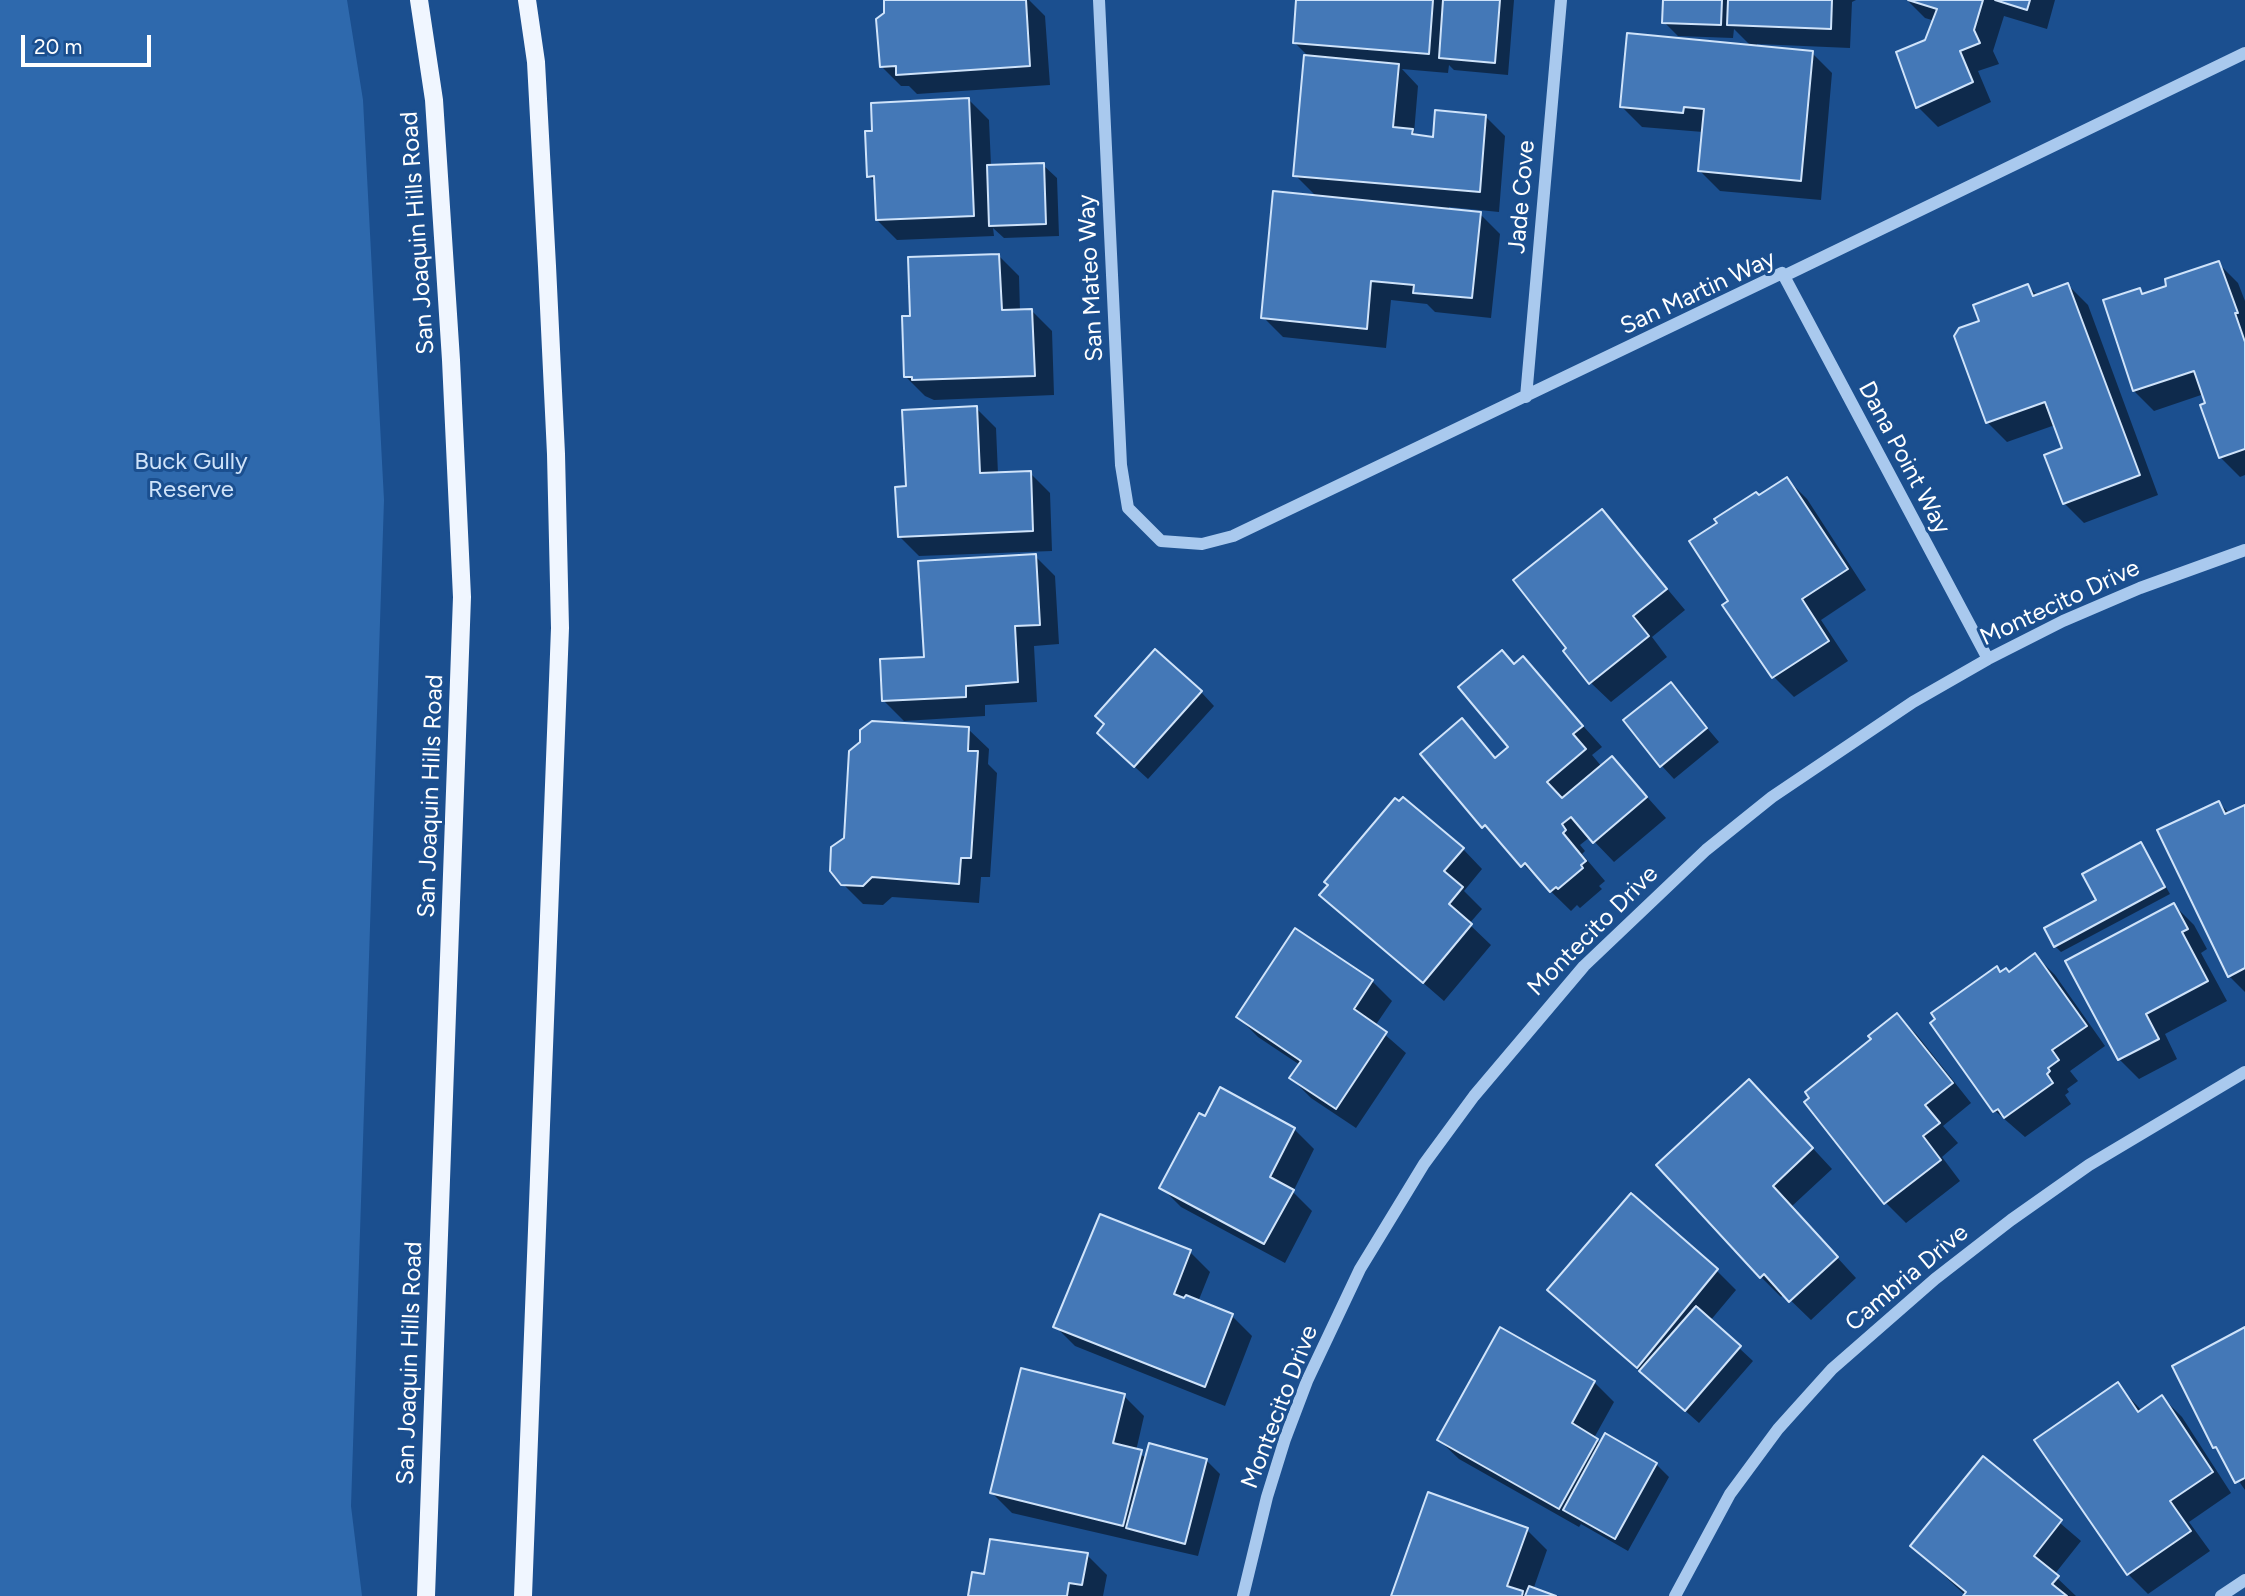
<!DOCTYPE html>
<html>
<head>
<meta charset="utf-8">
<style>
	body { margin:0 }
	#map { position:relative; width:2245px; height:1596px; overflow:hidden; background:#1b4f8f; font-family:Figtree,sans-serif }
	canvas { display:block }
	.scale { position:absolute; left:21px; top:35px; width:130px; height:32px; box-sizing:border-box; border:4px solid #fff; border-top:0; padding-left:9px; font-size:21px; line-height:24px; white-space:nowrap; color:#fff; -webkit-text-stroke:5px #1b4f8f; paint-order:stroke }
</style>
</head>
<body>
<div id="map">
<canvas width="2245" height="1596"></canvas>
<div class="scale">20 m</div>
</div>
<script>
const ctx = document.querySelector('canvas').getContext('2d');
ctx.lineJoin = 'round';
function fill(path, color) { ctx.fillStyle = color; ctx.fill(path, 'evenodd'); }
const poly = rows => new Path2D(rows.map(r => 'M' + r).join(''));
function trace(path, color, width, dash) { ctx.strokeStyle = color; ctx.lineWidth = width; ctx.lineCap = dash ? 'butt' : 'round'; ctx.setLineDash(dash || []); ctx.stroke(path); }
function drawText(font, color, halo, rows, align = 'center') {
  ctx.font = font + ' Figtree,sans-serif'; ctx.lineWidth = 6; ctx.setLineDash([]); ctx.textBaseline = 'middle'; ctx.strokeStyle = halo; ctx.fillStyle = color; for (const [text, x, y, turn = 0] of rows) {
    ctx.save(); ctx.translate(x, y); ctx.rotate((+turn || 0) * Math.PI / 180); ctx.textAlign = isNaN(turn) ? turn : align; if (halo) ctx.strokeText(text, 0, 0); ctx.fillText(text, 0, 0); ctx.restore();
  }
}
fill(poly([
	[0,0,347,0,363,100,384,500,351,1506,362,1596,0,1596]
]), '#2e69ad');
fill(poly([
	[885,0,1029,0,1045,16,1050,85,917,94,909,86,901,86,881,66,878,19,886,8],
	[1298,0,1514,0,1508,75,1454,70,1449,65,1448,73,1402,69,1418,86,1414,133,1418,137,1435,138,1485,116,1505,136,1499,212,1449,207,1449,211,1480,214,1500,234,1491,318,1435,312,1427,304,1391,300,1386,348,1283,337,1263,317,1317,197,1295,175,1310,58,1294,42],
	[1665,0,1856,0,1852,2,1850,48,1757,44,1757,47,1812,53,1832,73,1821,200,1720,191,1700,171,1703,132,1642,127,1622,107,1752,47,1734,29,1733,38,1678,36,1664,22],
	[1907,0,2055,0,2047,29,2004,16,1993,51,1999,64,1978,71,1991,102,1938,127,1918,107,1926,41,1935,21,1925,18],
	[969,100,989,120,991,166,1043,165,1057,178,1059,236,1004,238,993,228,994,236,897,240,877,220,876,183,869,176],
	[999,256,1019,276,1020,311,1032,311,1052,331,1054,395,934,400,925,396,905,376,912,317],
	[2218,263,2238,283,2245,301,2245,475,2240,477,2220,457,2204,394,2154,411,2134,391,2139,290,2144,295,2168,287],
	[2068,285,2088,305,2158,495,2084,523,2064,503,2065,449,2055,425,2007,442,1987,422,1981,322,2028,286,2038,296],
	[976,408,996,428,998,474,1030,473,1050,493,1052,551,919,556,899,536,907,488],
	[1787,479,1807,499,1866,590,1821,620,1848,661,1794,697,1774,677,1731,602,1759,497],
	[1602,511,1685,610,1652,637,1667,657,1611,702,1591,683],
	[1035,556,1055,576,1059,644,1034,646,1037,702,985,705,985,716,904,721,884,701],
	[1523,659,1602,747,1592,755,1602,767,1612,758,1666,818,1614,862,1590,837,1580,845,1585,851,1582,854,1605,881,1599,886,1602,889,1580,908,1577,905,1571,911,1484,826,1423,754,1462,720,1497,759,1511,748,1515,666],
	[1670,684,1719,742,1674,779,1661,765],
	[1201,692,1214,706,1148,779,1112,746],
	[968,729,989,749,988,764,997,773,990,877,981,877,979,903,892,897,883,905,863,904,842,883,845,839],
	[2219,803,2230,814,2245,807,2245,992,2229,976],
	[1399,804,1463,849,1482,869,1464,891,1482,909,1469,924,1491,945,1444,1001,1322,895],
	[2141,844,2170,894,2061,952,2055,946,2098,900],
	[2174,905,2194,925,2207,949,2201,953,2227,1001,2165,1034,2177,1059,2139,1079,2119,1059],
	[2035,955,2055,975,2105,1046,2070,1071,2078,1081,2067,1089,2069,1092,2065,1095,2071,1104,2025,1137,1994,1110,1997,968,2002,973,2010,974],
	[1372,981,1392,1001,1375,1026,1406,1053,1356,1128,1311,1098,1291,1078,1300,1065,1258,1037,1238,1017],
	[1897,1015,1917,1035,1971,1103,1943,1126,1958,1143,1942,1157,1960,1181,1906,1223,1886,1203,1807,1102],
	[1769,1101,1832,1169,1791,1207,1856,1278,1811,1320,1784,1294,1781,1297,1761,1277,1659,1165],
	[1294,1129,1314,1149,1293,1192,1312,1211,1285,1263,1181,1207,1161,1187],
	[1190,1252,1210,1272,1198,1302,1232,1316,1252,1336,1225,1406,1075,1346,1055,1326],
	[1716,1270,1736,1290,1710,1321,1753,1361,1699,1423,1549,1290],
	[2245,1329,2245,1490,2215,1447],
	[1594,1382,1614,1402,1594,1438,1601,1444,1656,1464,1669,1477,1628,1551,1581,1524,1579,1527,1459,1459,1439,1440],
	[2117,1384,2142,1411,2162,1397,2182,1417,2231,1493,2189,1522,2210,1551,2148,1594,2128,1574],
	[1124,1396,1144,1416,1136,1451,1146,1458,1206,1460,1220,1474,1198,1556,1012,1513,992,1493],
	[1984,1458,2081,1541,2054,1575,2076,1596,1966,1596,1912,1546],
	[1527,1530,1547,1550,1533,1590,1551,1596,1393,1596],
	[1087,1555,1107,1575,1103,1596,969,1596,986,1577]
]), '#0007');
const building = poly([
	[884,0,1026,0,1030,66,896,75,896,66,880,67,876,19,884,13,884,0],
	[1296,0,1433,0,1429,54,1293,43,1296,0],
	[1443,0,1500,0,1495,63,1439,58,1443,0],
	[1663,0,1722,0,1721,25,1662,23,1663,0],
	[1728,0,1832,0,1831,29,1727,25,1728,0],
	[1908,0,1983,0,1974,30,1980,43,1960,51,1973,82,1916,108,1896,52,1925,40,1937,9,1908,0],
	[1995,0,2030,0,2027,10,1995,0],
	[1627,33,1813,51,1801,181,1698,171,1704,109,1684,107,1683,113,1620,107,1627,33],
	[1304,55,1399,64,1393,127,1413,129,1412,134,1433,137,1435,110,1486,115,1480,192,1293,176,1304,55],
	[969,98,974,216,876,220,874,176,867,177,865,131,872,131,871,103,969,98],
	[1044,163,1046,224,989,226,987,165,1044,163],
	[1273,191,1481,212,1472,298,1413,293,1414,285,1371,281,1367,329,1261,318,1273,191],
	[999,254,1002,310,1032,309,1035,376,912,380,912,377,904,377,902,316,910,316,908,257,999,254],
	[2219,261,2238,313,2235,313,2245,342,2245,449,2219,458,2200,405,2205,403,2194,371,2133,391,2103,300,2140,288,2142,294,2166,286,2165,279,2219,261],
	[2068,283,2140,475,2063,504,2044,455,2062,448,2045,402,1986,423,1954,336,1959,328,1979,321,1973,305,2028,284,2033,296,2068,283],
	[977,406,980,473,1031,471,1033,531,898,537,895,487,906,486,902,410,977,406],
	[1787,477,1848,569,1802,599,1829,641,1772,678,1722,605,1728,601,1689,541,1717,523,1714,519,1756,492,1759,495,1787,477],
	[1602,509,1667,589,1633,616,1649,636,1589,684,1563,651,1566,648,1513,580,1602,509],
	[1036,554,1040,625,1015,626,1018,682,966,686,966,697,882,701,880,659,924,657,918,561,1036,554],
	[1155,649,1202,691,1134,767,1097,733,1104,724,1095,716,1155,649],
	[1502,650,1514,664,1523,656,1583,726,1573,734,1586,749,1547,782,1562,798,1612,756,1647,797,1593,843,1571,817,1562,824,1566,830,1563,833,1586,861,1581,865,1583,868,1558,889,1556,887,1550,892,1525,863,1521,867,1485,825,1482,828,1420,754,1462,718,1495,758,1508,747,1458,687,1502,650],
	[1671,682,1707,728,1660,767,1623,720,1671,682],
	[872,721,969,727,968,751,978,751,971,858,961,858,959,884,872,877,863,886,841,885,830,871,831,847,844,838,849,751,860,742,860,730,872,721],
	[1403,797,1464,848,1444,871,1463,887,1449,904,1472,924,1423,983,1319,895,1328,885,1324,882,1395,798,1399,801,1403,797],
	[2219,801,2225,814,2245,805,2245,968,2228,977,2157,830,2219,801],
	[2141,842,2165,887,2054,947,2044,928,2096,900,2082,874,2141,842],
	[2174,903,2188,929,2182,932,2208,981,2146,1014,2159,1039,2118,1060,2065,961,2174,903],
	[1295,928,1373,980,1354,1009,1387,1032,1336,1109,1289,1078,1301,1061,1236,1017,1295,928],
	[2035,953,2087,1026,2052,1050,2059,1060,2048,1068,2050,1071,2047,1074,2053,1083,2004,1118,1998,1109,1993,1112,1930,1023,1935,1019,1931,1013,1997,966,2000,972,2006,968,2009,972,2035,953],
	[1897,1013,1953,1083,1925,1105,1940,1123,1923,1136,1941,1160,1884,1204,1804,1102,1809,1098,1805,1092,1871,1039,1868,1036,1897,1013],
	[1749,1079,1813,1148,1773,1186,1838,1257,1789,1302,1764,1274,1760,1278,1656,1165,1749,1079],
	[1220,1087,1295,1128,1270,1177,1294,1190,1264,1244,1159,1188,1199,1113,1205,1116,1220,1087],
	[1631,1193,1718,1269,1637,1368,1547,1290,1631,1193],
	[1100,1214,1191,1250,1174,1294,1184,1298,1186,1295,1233,1314,1205,1387,1053,1327,1100,1214],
	[1696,1306,1741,1346,1685,1411,1639,1371,1696,1306],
	[1500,1327,1595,1381,1572,1423,1598,1439,1559,1509,1437,1440,1500,1327],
	[2245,1327,2245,1478,2235,1483,2216,1447,2213,1448,2172,1366,2245,1327],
	[1021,1368,1125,1394,1113,1443,1142,1450,1123,1526,990,1493,1021,1368],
	[2118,1382,2138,1412,2162,1395,2213,1472,2170,1501,2191,1531,2127,1575,2034,1440,2118,1382],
	[1605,1433,1657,1463,1615,1539,1563,1510,1605,1433],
	[1149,1443,1207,1459,1185,1544,1126,1528,1149,1443],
	[1983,1456,2062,1520,2034,1556,2059,1576,2052,1584,2067,1596,1963,1596,1966,1592,1910,1546,1983,1456],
	[1428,1492,1528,1528,1507,1586,1523,1591,1522,1596,1391,1596,1428,1492],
	[990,1539,1088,1553,1082,1585,1069,1583,1067,1596,968,1596,972,1572,984,1574,990,1539],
	[1529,1586,1556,1596,1525,1596,1529,1586]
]);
fill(building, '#4478b7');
trace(building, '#cfe3fa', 2);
trace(poly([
	[1099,0,1121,465,1128,508,1161,541,1202,544,1233,536,1782,273,1784,276,2245,53],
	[1784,276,1988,659],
	[1526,397,1561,0],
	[1243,1596,1267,1497,1285,1439,1307,1381,1360,1269,1424,1164,1474,1096,1584,966,1706,850,1772,797,1913,702,1988,659,2063,621,2140,588,2245,550],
	[1675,1596,1730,1494,1778,1429,1832,1369,1935,1279,2011,1220,2089,1165,2245,1072],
	[2221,1596,2245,1580]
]), '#a9c9ee', 12);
trace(poly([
	[419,0,434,100,451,360,462,597,426,1596],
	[523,1596,560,628,556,454,547,266,536,62,527,0]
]), '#f0f6ff', 18);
drawText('24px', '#fff', '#1b4f8f', [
	["Jade Cove",1522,197,-85],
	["San Joaquin Hills Road",418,233,-94],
	["San Mateo Way",1091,278,-93],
	["San Martin Way",1698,293,-25],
	["Dana Point Way",1904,458,62],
	["Montecito Drive",2060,603,-25],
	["San Joaquin Hills Road",431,796,-88],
	["Montecito Drive",1593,931,-45],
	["Cambria Drive",1907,1278,-40],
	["San Joaquin Hills Road",410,1363,-88],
	["Montecito Drive",1280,1407,-69]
]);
drawText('24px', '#cfe3fa', '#1b4f8f', [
	["Buck Gully",191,462],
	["Reserve",191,490]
]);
</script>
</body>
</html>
